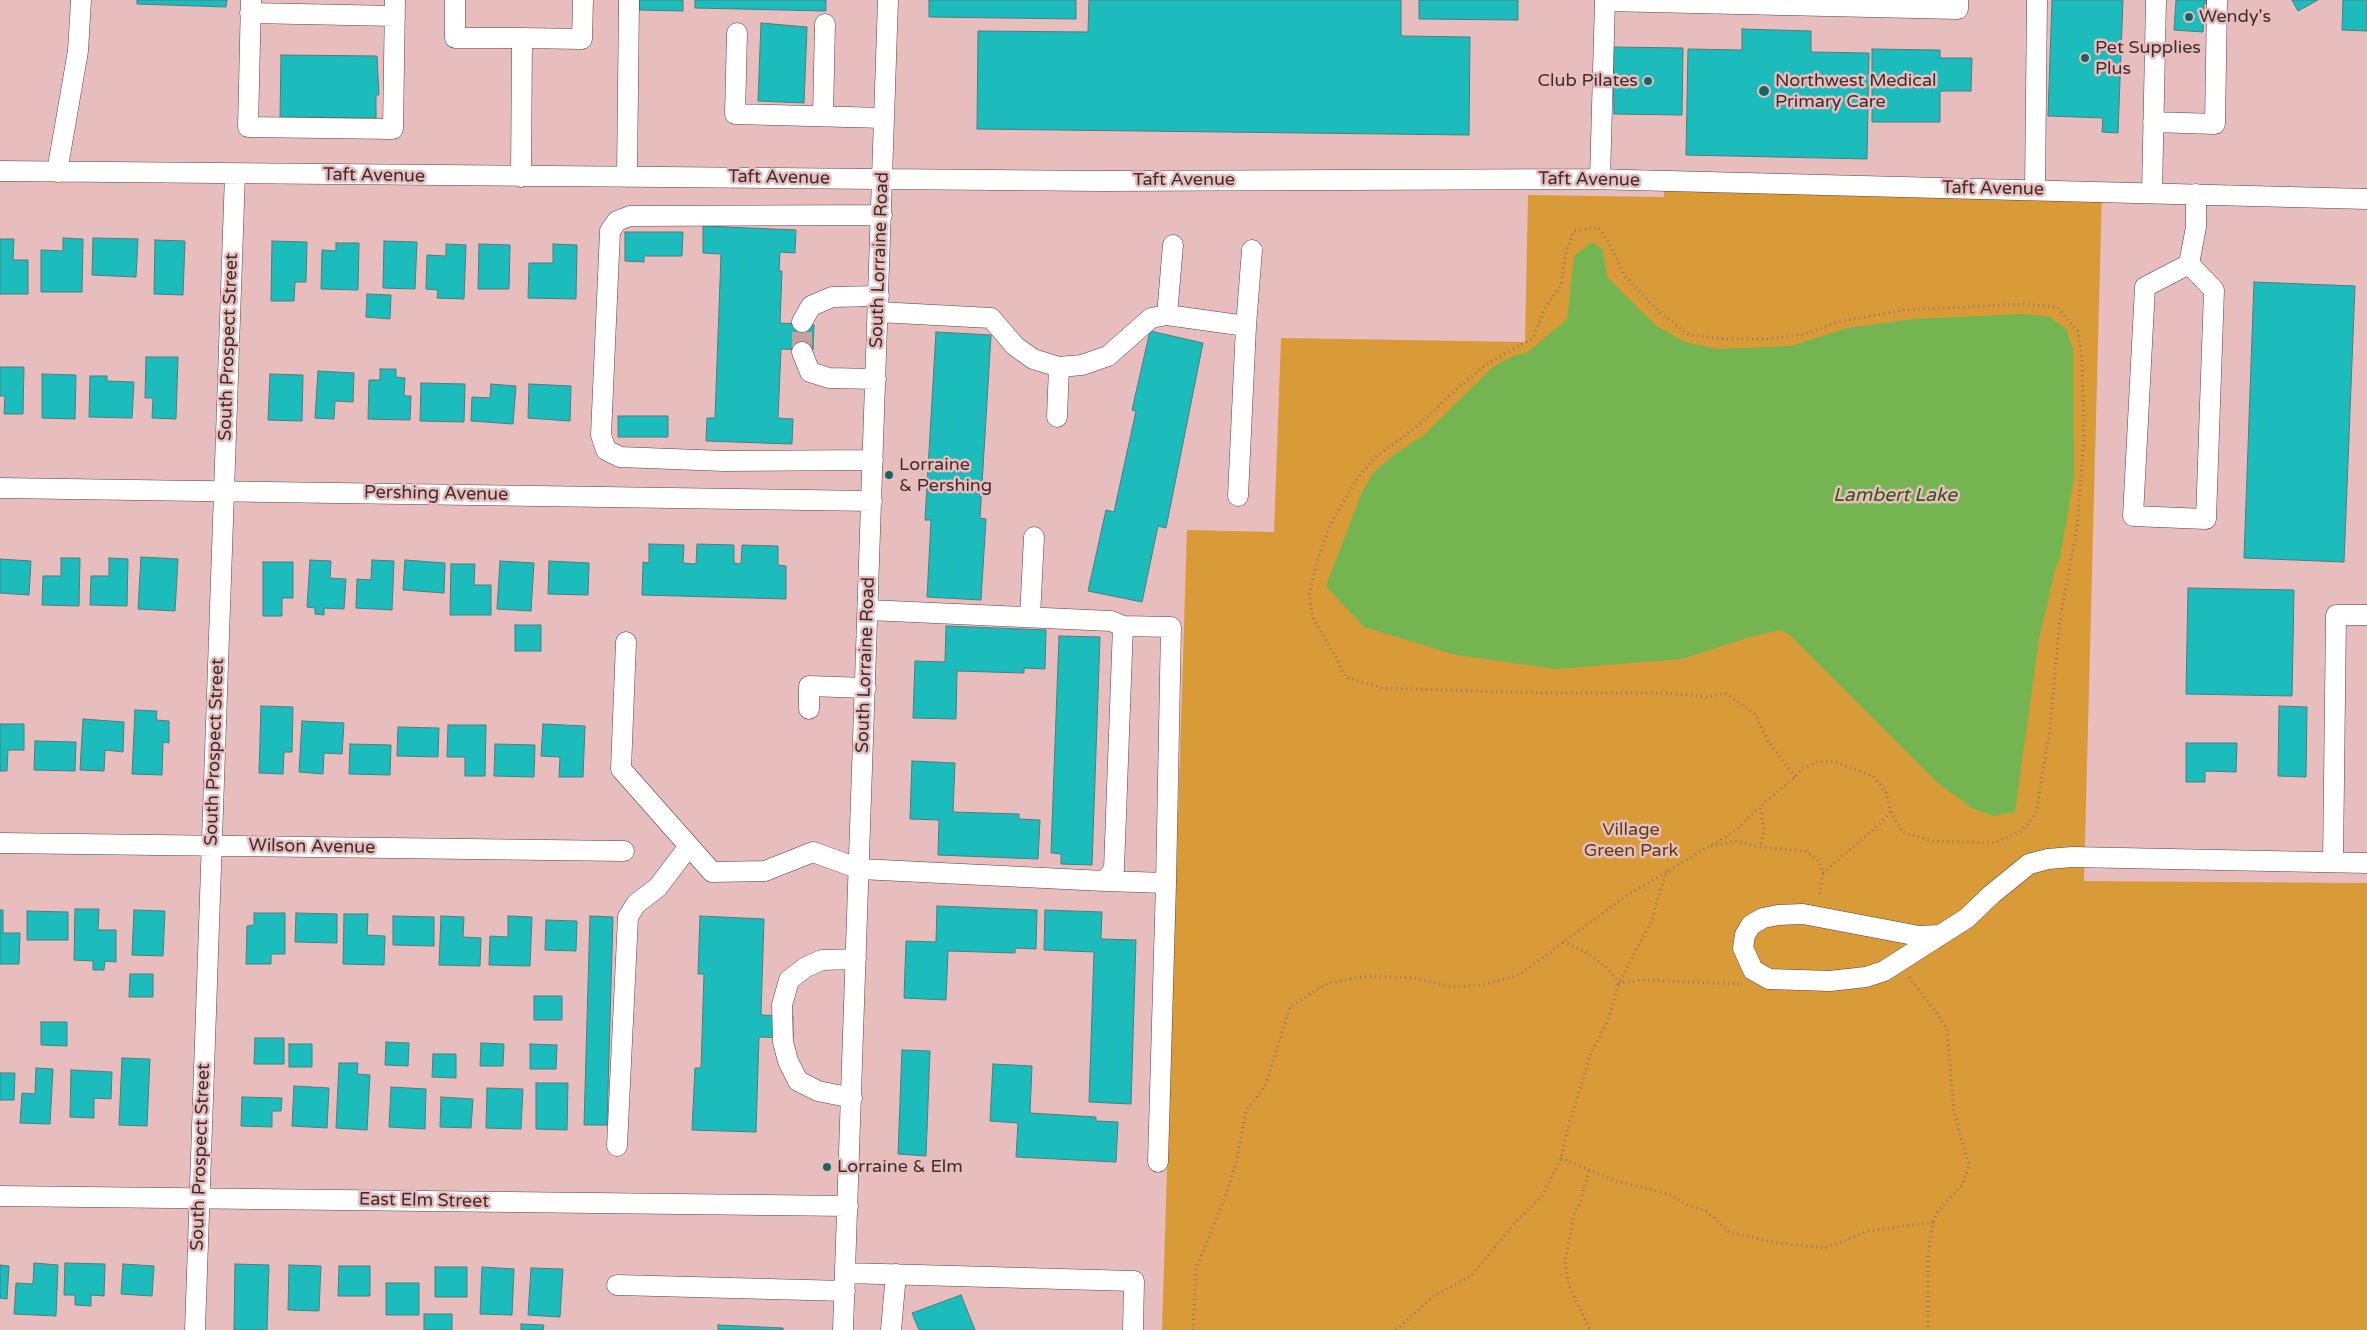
<!DOCTYPE html>
<html>
<head>
<meta charset="utf-8">
<style>
	body { margin:0 }
	canvas { display:block; background:#e8bdbe }
</style>
</head>
<body>
<canvas width="2367" height="1330"></canvas>
<script>
const ctx = document.querySelector('canvas').getContext('2d');
ctx.lineJoin = 'round';
function fill(path, color) { ctx.fillStyle = color; ctx.fill(path, 'evenodd'); }
const poly = rows => new Path2D(rows.map(r => 'M' + r).join(''));
function trace(path, color, width, dash) { ctx.strokeStyle = color; ctx.lineWidth = width; ctx.lineCap = dash ? 'butt' : 'round'; ctx.setLineDash(dash || []); ctx.stroke(path); }
function drawText(font, color, halo, rows, align = 'center') {
  ctx.font = font + ' "Varela Round",sans-serif'; ctx.lineWidth = 5; ctx.setLineDash([]); ctx.textBaseline = 'middle'; ctx.strokeStyle = halo; ctx.fillStyle = color; for (const [text, x, y, turn = 0] of rows) {
    ctx.save(); ctx.translate(x, y); ctx.rotate((+turn || 0) * Math.PI / 180); ctx.textAlign = isNaN(turn) ? turn : align; if (halo) ctx.strokeText(text, 0, 0); ctx.fillText(text, 0, 0); ctx.restore();
  }
}
fill(poly([
	[1664,184,2102,189,2084,881,2367,883,2367,1330,1162,1330,1187,530,1274,532,1281,338,1525,342,1528,195,1664,197]
]), '#d99b37');
fill(poly([
	[1592,242,1603,250,1607,277,1655,325,1685,342,1717,349,1792,346,1847,328,1914,319,2023,314,2050,317,2067,330,2073,349,2074,477,2060,558,2056,566,2039,639,2015,812,1993,816,1972,808,1939,784,1791,636,1780,630,1750,637,1682,659,1556,669,1456,655,1364,627,1326,586,1362,492,1374,472,1395,454,1424,435,1493,367,1513,356,1528,352,1567,319,1574,256]
]), '#75b551');
const building = poly([
	[137,0,227,0,226,7,137,4,137,0],
	[639,0,683,0,683,11,639,10,639,0],
	[695,0,826,0,826,11,695,8,695,0],
	[929,0,1076,0,1076,19,929,17,929,0],
	[1089,0,1401,0,1401,36,1470,37,1469,135,977,129,978,31,1088,32,1089,0],
	[1419,0,1518,0,1518,20,1419,19,1419,0],
	[2052,0,2123,0,2118,133,2102,132,2103,118,2048,116,2052,0],
	[2176,0,2207,0,2207,4,2204,3,2203,32,2174,30,2176,0],
	[2292,0,2318,0,2298,11,2292,0],
	[2343,0,2367,0,2367,31,2342,30,2343,0],
	[761,23,807,27,804,103,758,101,761,23],
	[1742,29,1811,31,1811,52,1869,53,1867,159,1686,155,1688,49,1742,50,1742,29],
	[1613,47,1683,48,1682,115,1614,114,1613,47],
	[1872,49,1940,50,1940,58,1972,58,1971,91,1940,91,1940,122,1872,122,1872,49],
	[281,55,377,56,379,95,376,95,376,118,280,117,281,55],
	[703,226,796,230,795,253,780,252,779,271,782,271,780,323,814,325,813,350,781,349,778,418,793,419,792,444,706,441,707,418,715,418,721,254,703,253,703,226],
	[625,232,683,232,682,256,644,256,644,262,625,261,625,232],
	[63,238,83,239,82,292,41,292,41,250,63,251,63,238],
	[93,238,138,239,136,277,92,275,93,238],
	[0,239,14,239,13,260,28,260,28,294,0,294,0,239],
	[155,240,185,241,183,295,154,294,155,240],
	[272,241,307,242,306,282,295,282,294,301,271,301,272,241],
	[384,241,417,242,415,289,383,288,384,241],
	[336,243,359,243,358,290,321,289,322,250,336,251,336,243],
	[446,244,466,245,464,299,437,298,438,290,426,289,427,255,446,256,446,244],
	[479,244,510,245,509,289,478,289,479,244],
	[553,244,577,245,576,299,528,298,529,263,553,263,553,244],
	[2254,282,2355,286,2344,562,2244,558,2254,282],
	[367,294,391,295,390,319,366,317,367,294],
	[1150,331,1203,343,1166,528,1158,526,1142,602,1088,591,1106,510,1114,512,1136,411,1132,410,1150,331],
	[936,332,991,335,980,518,986,519,981,600,927,597,931,520,925,520,936,332],
	[146,357,178,357,176,419,152,418,153,398,145,398,146,357],
	[0,367,24,367,23,414,4,414,5,396,0,396,0,367],
	[380,369,396,369,396,377,405,378,404,396,411,396,410,420,368,419,369,380,380,380,380,369],
	[318,371,354,373,353,402,335,401,334,419,315,418,318,371],
	[42,374,76,375,75,419,42,418,42,374],
	[270,374,303,375,302,421,268,420,270,374],
	[90,376,107,376,107,381,134,382,132,418,89,417,90,376],
	[421,383,465,384,464,422,420,421,421,383],
	[491,384,516,386,513,424,471,421,472,397,490,398,491,384],
	[529,384,571,386,570,421,528,418,529,384],
	[618,416,668,416,668,437,618,437,618,416],
	[649,544,684,545,683,563,696,564,697,544,734,545,734,563,741,564,742,545,778,546,778,565,786,566,786,599,642,595,643,562,649,563,649,544],
	[141,557,178,559,175,611,138,609,141,557],
	[61,558,80,558,79,606,42,605,43,576,61,576,61,558],
	[109,558,128,559,127,606,90,605,91,576,109,576,109,558],
	[0,559,31,561,29,595,0,593,0,559],
	[310,560,331,561,330,578,346,579,344,609,324,608,324,615,315,614,315,608,307,607,310,560],
	[372,560,394,561,392,610,356,608,357,579,371,580,372,560],
	[405,560,445,563,444,593,403,590,405,560],
	[500,561,534,563,531,611,497,609,500,561],
	[549,561,589,563,588,595,548,594,549,561],
	[263,562,293,562,293,598,282,598,282,616,263,616,263,562],
	[451,564,475,564,474,585,491,585,491,615,450,615,451,564],
	[2188,588,2294,590,2292,696,2186,694,2188,588],
	[515,625,541,625,541,651,515,651,515,625],
	[946,626,1046,630,1045,669,1024,668,1024,673,957,671,956,719,913,718,915,661,945,662,946,626],
	[1059,636,1100,637,1092,865,1061,864,1061,854,1051,853,1059,636],
	[261,706,293,707,292,752,284,752,283,774,259,773,261,706],
	[2279,706,2307,707,2306,777,2278,776,2279,706],
	[135,710,157,711,156,720,169,721,169,743,163,742,162,775,132,774,135,710],
	[83,719,124,722,123,752,105,750,104,771,80,770,83,719],
	[302,721,344,723,342,754,324,753,323,774,299,772,302,721],
	[0,724,24,724,24,750,8,750,7,771,0,771,0,724],
	[543,724,585,726,583,777,559,777,560,757,541,756,543,724],
	[448,725,486,725,485,776,465,776,465,757,447,757,448,725],
	[398,727,439,728,438,757,397,756,398,727],
	[35,741,76,742,75,771,34,770,35,741],
	[2186,743,2237,743,2236,772,2205,771,2205,782,2186,782,2186,743],
	[350,744,391,745,390,775,349,774,350,744],
	[495,744,535,745,534,777,494,776,495,744],
	[912,761,955,763,953,812,1019,814,1019,819,1040,820,1038,859,938,855,939,820,910,819,912,761],
	[937,906,1037,910,1036,949,1015,948,1015,953,948,951,946,1000,904,998,906,941,936,942,937,906],
	[75,909,99,909,98,930,116,930,116,962,105,961,104,970,93,970,93,961,74,960,75,909],
	[0,910,3,910,3,933,20,933,19,964,0,964,0,910],
	[134,910,165,911,163,956,132,955,134,910],
	[1045,910,1102,912,1101,939,1136,940,1131,1104,1089,1102,1094,952,1044,950,1045,910],
	[27,911,68,912,68,940,27,940,27,911],
	[254,913,285,913,285,954,271,954,271,964,246,964,247,926,254,925,254,913],
	[296,913,337,914,337,943,295,942,296,913],
	[344,914,368,914,367,935,385,936,384,965,343,964,344,914],
	[393,916,434,917,434,946,393,945,393,916],
	[441,916,464,917,463,937,481,938,480,966,439,965,441,916],
	[508,916,532,917,530,966,489,965,490,936,508,937,508,916],
	[590,916,613,917,607,1125,584,1125,590,916],
	[700,916,764,919,761,1015,793,1016,793,1038,759,1037,756,1132,692,1130,695,1068,701,1068,704,974,698,974,700,916],
	[546,920,577,921,576,951,545,950,546,920],
	[130,974,153,974,153,997,129,997,130,974],
	[534,996,562,996,562,1020,534,1020,534,996],
	[41,1022,67,1022,67,1046,41,1045,41,1022],
	[255,1038,284,1038,284,1064,254,1064,255,1038],
	[386,1042,409,1043,408,1066,385,1065,386,1042],
	[481,1043,504,1044,503,1066,480,1066,481,1043],
	[289,1044,312,1044,312,1067,289,1067,289,1044],
	[530,1044,557,1045,556,1069,530,1069,530,1044],
	[902,1050,930,1051,926,1156,898,1154,902,1050],
	[433,1054,456,1054,456,1078,432,1077,433,1054],
	[122,1058,150,1059,147,1126,119,1125,122,1058],
	[339,1063,358,1063,357,1074,370,1075,367,1130,336,1128,339,1063],
	[993,1064,1032,1066,1030,1113,1096,1117,1096,1121,1118,1122,1116,1162,1016,1157,1018,1123,990,1121,993,1064],
	[36,1068,53,1069,50,1124,20,1123,22,1093,35,1094,36,1068],
	[71,1070,112,1072,111,1099,94,1098,94,1118,70,1117,71,1070],
	[0,1073,15,1073,14,1100,0,1100,0,1073],
	[536,1083,568,1083,567,1130,536,1129,536,1083],
	[294,1086,329,1088,327,1128,292,1126,294,1086],
	[391,1087,426,1089,425,1129,389,1127,391,1087],
	[487,1088,523,1089,521,1129,486,1128,487,1088],
	[242,1097,282,1098,281,1111,272,1111,272,1127,241,1126,242,1097],
	[441,1097,473,1099,471,1128,440,1127,441,1097],
	[34,1263,58,1265,56,1316,14,1314,16,1283,33,1284,34,1263],
	[65,1263,105,1264,104,1296,91,1295,91,1306,75,1305,75,1295,64,1295,65,1263],
	[123,1264,154,1266,152,1296,121,1294,123,1264],
	[235,1264,269,1265,267,1330,234,1330,235,1264],
	[0,1265,9,1266,7,1299,0,1298,0,1265],
	[289,1265,321,1266,319,1311,288,1310,289,1265],
	[339,1266,370,1266,370,1296,338,1296,339,1266],
	[435,1267,467,1267,467,1297,435,1297,435,1267],
	[482,1267,514,1269,512,1315,480,1314,482,1267],
	[531,1268,563,1269,560,1317,528,1315,531,1268],
	[386,1283,419,1283,419,1315,386,1315,386,1283],
	[961,1295,975,1330,919,1330,912,1313,961,1295],
	[424,1314,452,1314,452,1330,424,1330,424,1314],
	[521,1324,544,1325,543,1330,521,1330,521,1324],
	[718,1325,783,1328,783,1330,718,1330,718,1325]
]);
fill(building, '#1cbbbc');
trace(building, '#4f7d7d', 1);
trace(poly([
	[802,352,802,322]
]), '#c6a0a1', 20, [20, 10]);
const minor = poly([
	[251,0,248,127,393,129,395,0],
	[455,0,455,38,522,38,521,177],
	[1605,1,1958,9,1958,0],
	[250,13,395,16],
	[737,33,735,114,884,118],
	[522,38,582,39,583,0],
	[823,116,825,24],
	[2153,122,2215,124,2217,0],
	[0,171,1102,181,1591,179,2367,199],
	[57,172,78,51,81,0],
	[627,177,629,0],
	[1600,179,1605,0],
	[2035,190,2037,0],
	[2152,193,2156,0],
	[2189,264,2214,290,2206,519,2133,516,2145,287,2189,264,2196,227,2196,194],
	[878,312,991,318,1015,346,1033,359,1059,367,1082,365,1108,356,1151,318,1167,315,1173,245],
	[1167,315,1246,326,1252,250],
	[802,322,811,306,832,297,879,296],
	[802,352,810,372,829,378,876,379],
	[1057,417,1059,367],
	[873,460,724,461,620,457,606,450,601,435,610,231,617,221,630,216,882,215],
	[0,488,872,501],
	[1238,496,1246,326],
	[1030,617,1034,537],
	[1123,626,1171,627,1166,883],
	[626,642,621,769,712,872,765,871,813,852,860,869,1105,881,1114,869,1123,626,1111,621,868,610],
	[809,709,809,686,866,688],
	[0,843,624,851],
	[2333,862,2336,615,2367,615],
	[1105,881,1166,883,1158,1162],
	[1940,935,1919,936,1803,914,1778,915,1763,918,1751,925,1745,935,1743,948,1753,970,1769,979,1830,981,1866,977,1884,971,1967,918,1992,894,2029,864,2048,859,2072,857,2367,863],
	[852,1098,818,1091,798,1081,788,1061,783,1042,782,1005,789,980,806,967,822,960,856,959],
	[617,1146,628,917,636,904,658,887,689,846],
	[0,1196,848,1206],
	[845,1273,1134,1281,1133,1330],
	[617,1285,845,1291],
	[195,1330,235,174],
	[843,1330,888,0],
	[891,1330,896,1274]
]);
trace(minor, '#613d3f', 21);
trace(poly([
	[1795,777,1767,739,1754,713,1725,693,1708,697,1667,693,1538,693,1382,688,1345,677,1336,657,1313,618,1309,595,1317,562,1329,527,1357,479,1376,457,1421,423,1454,391,1488,363,1533,338,1545,308,1561,285,1566,252,1574,231,1598,227,1609,243,1625,276,1657,310,1689,335,1724,339,1768,339,1805,334,1837,322,1904,310,2024,304,2057,307,2078,332,2082,357,2084,438,2077,528,2060,618,2050,729,2036,812,2029,823,2020,832,1995,843,1933,841,1902,832,1891,811,1886,792,1873,776,1835,762,1820,761,1803,768,1795,777,1760,807,1764,830,1760,847,1805,851,1819,861,1823,873,1819,897],
	[1711,846,1734,841,1760,847],
	[1823,873,1882,822,1891,811],
	[1563,942,1586,952,1606,967,1619,983,1643,980,1739,984],
	[1909,977,1938,1015,1947,1030,1954,1112,1969,1166,1962,1185,1938,1211,1933,1222],
	[1561,1158,1616,1181,1669,1194,1686,1204,1706,1211,1729,1232,1777,1243,1825,1248,1868,1231,1933,1222,1928,1255,1928,1330],
	[1589,1171,1581,1199,1574,1215,1565,1262,1569,1286,1590,1330],
	[1193,1330,1196,1269,1227,1192,1237,1159,1246,1110,1265,1087,1290,1006,1328,983,1367,976,1415,978,1451,987,1482,985,1519,975,1626,896,1735,831,1759,807],
	[1396,1330,1434,1296,1471,1276,1513,1225,1542,1196,1561,1158,1568,1127,1591,1053,1608,1021,1619,983,1652,920,1661,887,1668,870]
]), '#927475', 3, [1, 4]);
trace(minor, '#fff', 20);
for (const [x, y, r, color] of [
	[2189,17,5,"#166566"],
	[2085,58,5,"#166566"],
	[1648,81,5,"#166566"],
	[1764,91,6,"#166566"],
	[889,475,5,"#166566"],
	[827,1167,5,"#166566"]
]) { const dot = new Path2D(); dot.arc(x, y, r, 0, 2 * Math.PI); ctx.fillStyle = color; ctx.fill(dot); trace(dot, '#e8bdbe', 2); }
drawText('18px', '#3e2d2e', '#e8bdbe', [
	["Wendy's",2199,17],
	["Pet Supplies",2095,48],
	["Plus",2095,69],
	["Club Pilates",1638,81,"right"],
	["Northwest Medical",1775,81],
	["Primary Care",1775,102],
	["Lorraine",899,465],
	["& Pershing",899,486],
	["Lorraine & Elm",837,1167]
], 'left');
drawText('18px', '#3e2d2e', '#e8bdbe', [
	["Taft Avenue",374,176,1],
	["Taft Avenue",779,178,1],
	["Taft Avenue",1184,180],
	["Taft Avenue",1589,180,1],
	["Taft Avenue",1993,189,1],
	["South Lorraine Road",880,260,-88],
	["South Prospect Street",229,347,-88],
	["Pershing Avenue",436,494,1],
	["South Lorraine Road",866,665,-88],
	["South Prospect Street",215,752,-88],
	["Wilson Avenue",312,847,1],
	["South Prospect Street",201,1157,-88],
	["East Elm Street",424,1201,1]
]);
drawText('18px', '#5a3e10', '#e8bdbe', [
	["Village",1631,830],
	["Green Park",1631,851]
]);
drawText('italic 19px', '#2f5814', '#e8bdbe', [
	["Lambert Lake",1895,496]
]);
</script>
</body>
</html>
